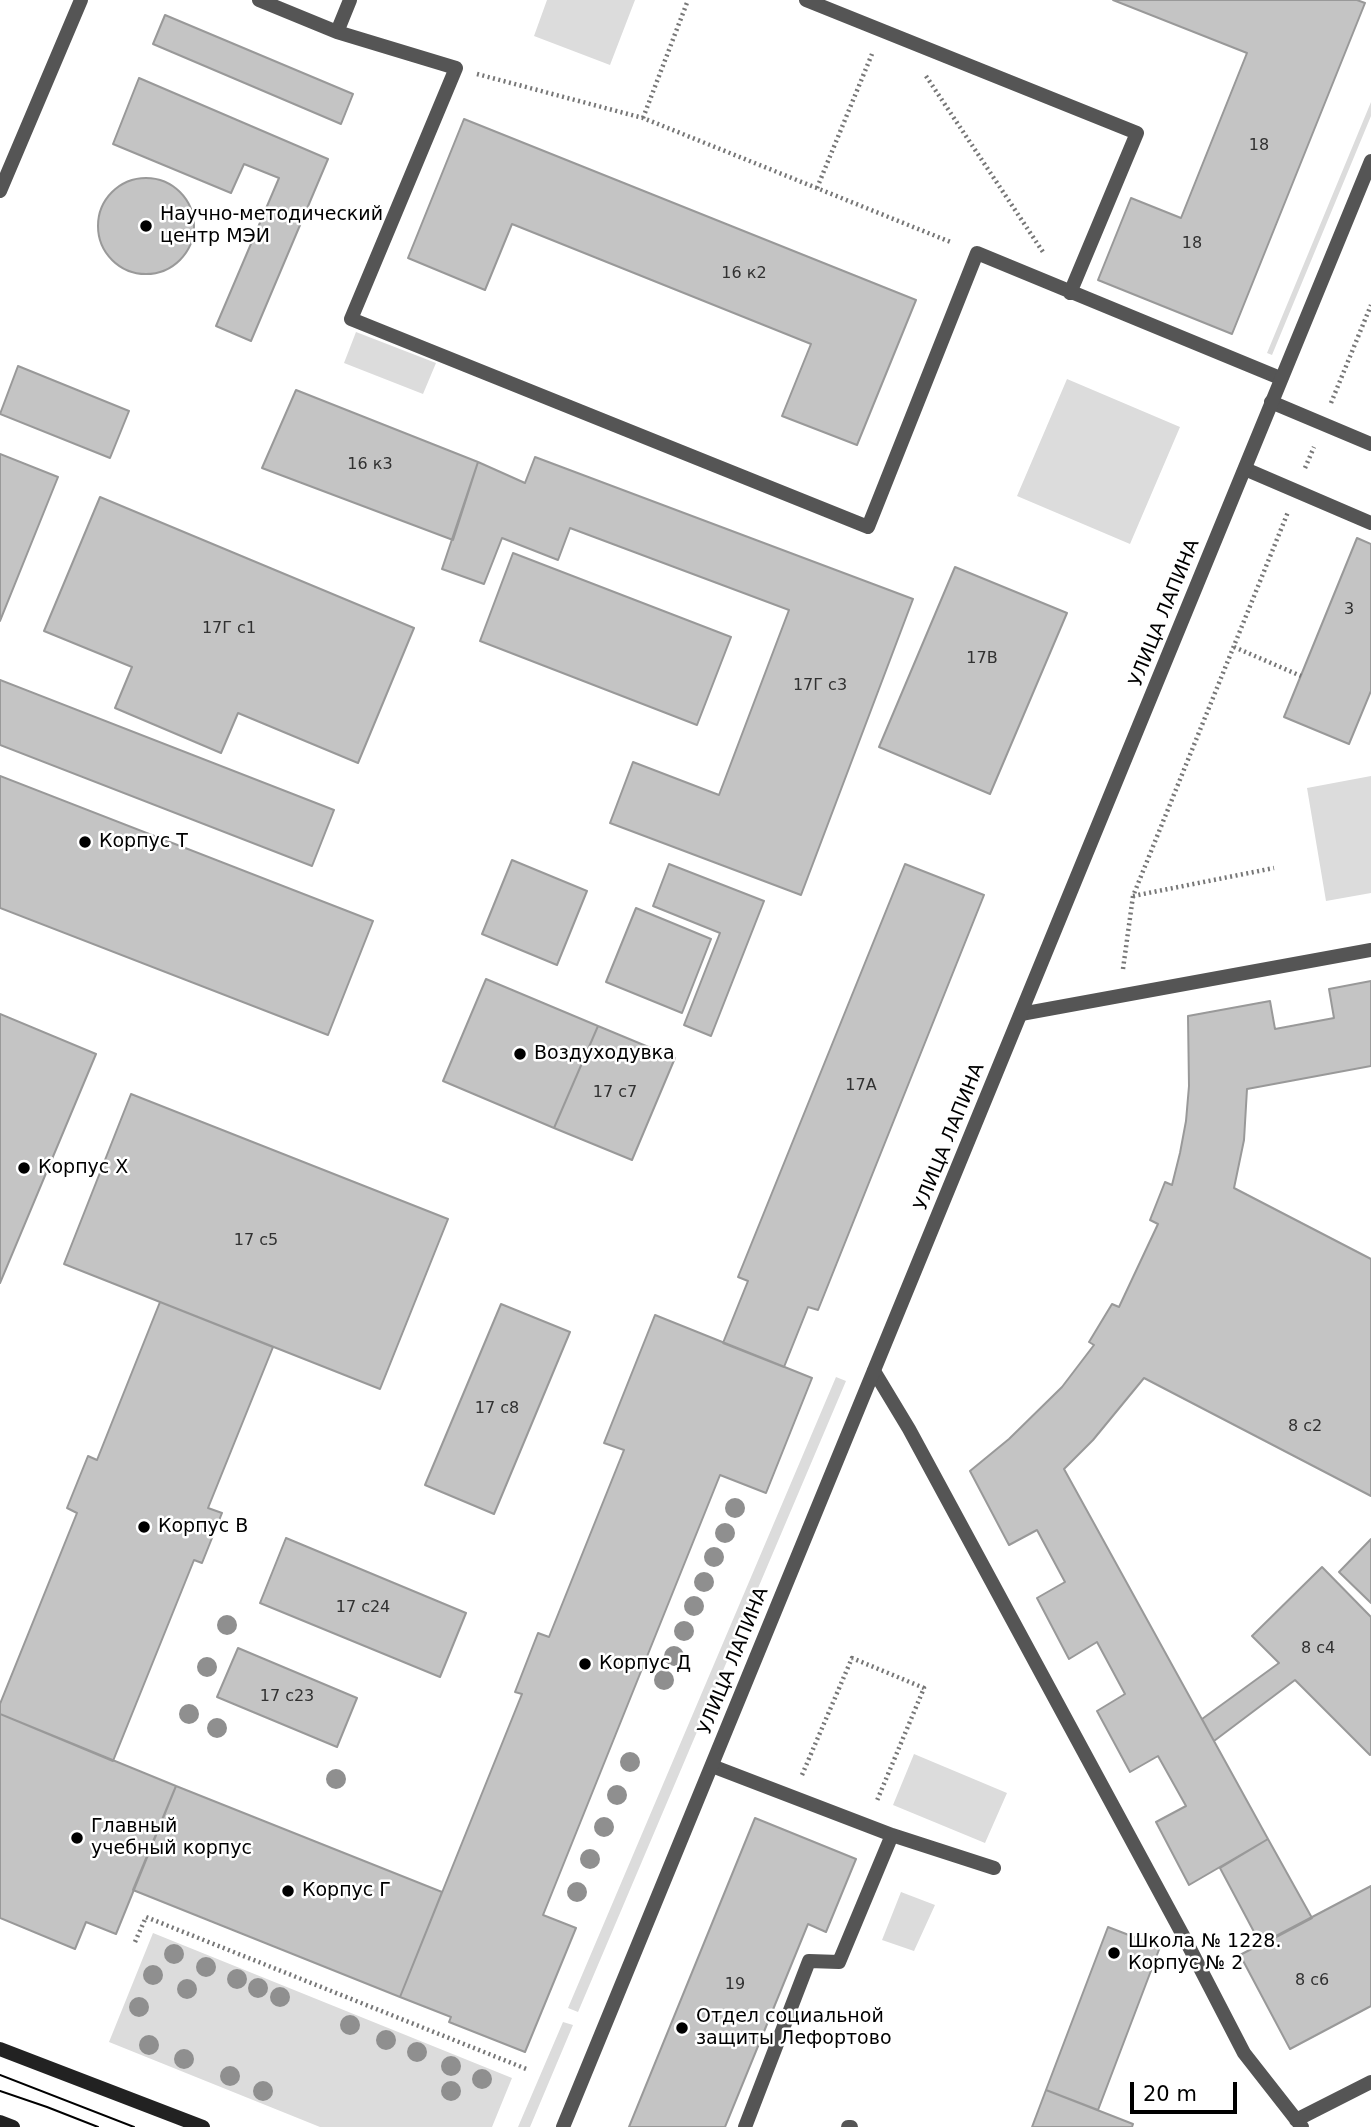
<!DOCTYPE html>
<html>
<head>
<meta charset="utf-8">
<style>
	body { margin:0 }
	#map { position:relative; width:1371px; height:2127px; overflow:hidden; background:#fff; font-family:"DejaVu Sans",sans-serif }
	canvas { display:block }
	.scale { position:absolute; left:1130px; top:2082px; width:107px; height:32px; box-sizing:border-box; border:4px solid #000; border-top:0; padding-left:9px; font-size:21px; line-height:24px; white-space:nowrap; color:#000; -webkit-text-stroke:5px #fff; paint-order:stroke }
</style>
</head>
<body>
<div id="map">
<canvas width="1371" height="2127"></canvas>
<div class="scale">20 m</div>
</div>
<script>
const ctx = document.querySelector('canvas').getContext('2d');
ctx.lineJoin = 'round';
function fill(path, color) { ctx.fillStyle = color; ctx.fill(path, 'evenodd'); }
const poly = rows => new Path2D(rows.map(r => 'M' + r).join(''));
function trace(path, color, width, dash) { ctx.strokeStyle = color; ctx.lineWidth = width; ctx.lineCap = dash ? 'butt' : 'round'; ctx.setLineDash(dash || []); ctx.stroke(path); }
function drawText(font, color, halo, rows, align = 'center') {
  ctx.font = font + ' "DejaVu Sans",sans-serif'; ctx.lineWidth = 5; ctx.setLineDash([]); ctx.textBaseline = 'middle'; ctx.strokeStyle = halo; ctx.fillStyle = color; for (const [text, x, y, turn = 0] of rows) {
    ctx.save(); ctx.translate(x, y); ctx.rotate((+turn || 0) * Math.PI / 180); ctx.textAlign = isNaN(turn) ? turn : align; if (halo) ctx.strokeText(text, 0, 0); ctx.fillText(text, 0, 0); ctx.restore();
  }
}
fill(poly([
	[547,0,635,0,610,65,534,36],
	[1371,102,1371,116,1272,355,1267,353],
	[356,332,436,363,423,394,344,363],
	[1067,379,1180,427,1130,544,1017,496],
	[1371,776,1371,893,1326,901,1307,788],
	[836,1377,846,1381,578,2012,568,2008],
	[914,1754,1007,1793,985,1843,893,1805],
	[901,1892,935,1905,914,1951,882,1940],
	[153,1933,512,2078,492,2127,320,2127,109,2042],
	[563,2022,573,2025,530,2127,518,2127]
]), '#dcdcdc');
const building = poly([
	[1113,0,1357,0,1365,3,1232,334,1098,280,1131,198,1181,218,1247,53,1113,0],
	[165,15,353,94,341,124,153,44,165,15],
	[139,78,328,159,251,341,216,326,279,178,244,164,231,193,113,144,139,78],
	[464,119,916,300,857,445,782,416,811,344,512,224,485,290,408,258,464,119],
	'98 226a48 48 0 1 1 96 0a48 48 0 1 1-96 0Z',
	[18,366,129,411,110,458,0,414,18,366],
	[296,390,478,462,453,540,262,468,296,390],
	[0,454,58,477,0,621,0,454],
	[535,457,913,599,801,895,610,823,633,762,719,795,789,610,570,528,558,560,502,538,484,584,442,569,478,462,525,483,535,457],
	[100,497,414,628,358,763,238,713,221,753,115,708,132,667,44,631,100,497],
	[1357,538,1371,544,1371,691,1349,744,1284,717,1357,538],
	[513,553,731,637,697,725,480,641,513,553],
	[955,567,1067,613,990,794,879,747,955,567],
	[0,680,334,810,312,866,0,745,0,680],
	[0,776,373,921,328,1035,0,908,0,776],
	[512,860,587,891,557,965,482,934,512,860],
	[669,864,764,901,711,1036,684,1025,720,933,653,906,669,864],
	[905,864,984,895,818,1310,808,1307,784,1367,723,1343,748,1281,738,1277,905,864],
	[636,908,711,939,682,1013,606,982,636,908],
	[486,979,598,1026,554,1128,443,1081,486,979],
	[1371,981,1371,1066,1247,1089,1244,1140,1234,1188,1371,1259,1371,1496,1144,1378,1093,1440,1064,1469,1268,1839,1189,1885,1156,1822,1186,1806,1158,1756,1130,1772,1097,1711,1125,1694,1097,1642,1069,1659,1037,1598,1065,1582,1037,1530,1009,1545,970,1471,1009,1439,1062,1387,1094,1345,1089,1342,1112,1304,1119,1307,1158,1224,1150,1220,1165,1182,1172,1185,1180,1153,1186,1121,1189,1086,1188,1016,1270,1001,1275,1029,1334,1018,1329,989,1371,981],
	[0,1014,96,1054,0,1283,0,1014],
	[598,1026,675,1058,632,1160,554,1128,598,1026],
	[131,1094,448,1219,380,1389,64,1264,131,1094],
	[160,1302,273,1347,208,1508,222,1513,202,1563,194,1560,113,1761,0,1714,0,1704,77,1513,67,1508,88,1456,97,1460,160,1302],
	[501,1304,570,1332,494,1514,425,1485,501,1304],
	[655,1315,812,1378,766,1493,720,1475,543,1915,576,1928,525,2052,449,2022,451,2017,400,1997,522,1694,515,1692,538,1633,549,1637,624,1450,604,1443,655,1315],
	[286,1538,466,1613,440,1677,260,1603,286,1538],
	[1371,1539,1371,1603,1339,1572,1371,1539],
	[1322,1567,1371,1617,1371,1754,1370,1755,1295,1680,1214,1741,1202,1719,1279,1663,1252,1636,1322,1567],
	[238,1648,357,1698,337,1747,217,1697,238,1648],
	[0,1714,176,1786,116,1934,86,1922,75,1949,0,1918,0,1714],
	[176,1786,442,1892,400,1997,133,1890,176,1786],
	[755,1818,856,1859,826,1932,808,1924,725,2127,629,2127,755,1818],
	[1268,1839,1312,1918,1261,1945,1220,1868,1268,1839],
	[1371,1886,1371,2006,1290,2049,1240,1955,1371,1886],
	[1108,1927,1160,1947,1098,2110,1046,2090,1108,1927],
	[1046,2090,1133,2124,1132,2127,1032,2127,1046,2090]
]);
fill(building, '#c4c4c4');
trace(building, '#999', 2);
trace(poly([
	[477,74,643,118,953,243],
	[926,76,1043,252],
	[643,118,688,0],
	[817,188,872,54],
	[1331,403,1371,305],
	[1305,468,1314,447],
	[1234,647,1301,676],
	[1133,896,1274,868],
	[1123,969,1133,896,1288,512],
	[802,1775,852,1658,924,1688,876,1803],
	[135,1942,146,1917,529,2070]
]), '#777', 4.5, [2, 3.5]);
trace(poly([
	[259,0,337,32],
	[350,0,337,32,456,68,351,319,868,527,977,253,1280,378],
	[806,0,1137,133,1070,293],
	[1271,402,1371,444],
	[1245,469,1371,523],
	[1021,1014,1371,950],
	[874,1371,909,1429,1185,1939,1244,2053,1302,2127],
	[712,1766,892,1835,839,1962,809,1961,745,2127],
	[892,1835,994,1868],
	[1296,2120,1371,2082],
	[848,2127,851,2127]
]), '#555', 14);
trace(poly([
	[0,191,81,0],
	[563,2127,1371,161]
]), '#555', 14);
trace(poly([
	[0,2049,203,2127],
	[0,2122,13,2127]
]), '#222', 14);
trace(poly([
	[0,2075,134,2127],
	[0,2091,47,2107,98,2127]
]), '#000', 2);
ctx.fillStyle = '#8f8f8f';
for (const [x, y] of [
	[735,1508],
	[725,1533],
	[714,1557],
	[704,1582],
	[694,1606],
	[227,1625],
	[684,1631],
	[674,1656],
	[207,1667],
	[664,1680],
	[189,1714],
	[217,1728],
	[630,1762],
	[336,1779],
	[617,1795],
	[604,1827],
	[590,1859],
	[577,1892],
	[174,1954],
	[206,1967],
	[153,1975],
	[237,1979],
	[258,1988],
	[187,1989],
	[280,1997],
	[139,2007],
	[350,2025],
	[386,2040],
	[149,2045],
	[417,2052],
	[184,2059],
	[451,2066],
	[230,2076],
	[482,2079],
	[263,2091],
	[451,2091]
]) { ctx.beginPath(); ctx.arc(x, y, 10, 0, 2 * Math.PI); ctx.fill(); }
for (const [x, y, r, color] of [
	[146,226,7,"#000"],
	[85,842,7,"#000"],
	[520,1054,7,"#000"],
	[24,1168,7,"#000"],
	[144,1527,7,"#000"],
	[585,1664,7,"#000"],
	[77,1838,7,"#000"],
	[288,1891,7,"#000"],
	[1114,1953,7,"#000"],
	[682,2028,7,"#000"]
]) { const dot = new Path2D(); dot.arc(x, y, r, 0, 2 * Math.PI); ctx.fillStyle = color; ctx.fill(dot); trace(dot, '#fff', 2.5); }
drawText('16px', '#313131', null, [
	["18",1259,146],
	["18",1192,244],
	["16 к2",744,274],
	["16 к3",370,465],
	["3",1349,610],
	["17Г с1",229,629],
	["17В",982,659],
	["17Г с3",820,686],
	["17А",861,1086],
	["17 с7",615,1093],
	["17 с5",256,1241],
	["17 с8",497,1409],
	["8 с2",1305,1427],
	["17 с24",363,1608],
	["8 с4",1318,1649],
	["17 с23",287,1697],
	["8 с6",1312,1981],
	["19",735,1985]
]);
drawText('19px', '#000', '#fff', [
	["Научно-методический",160,215],
	["центр МЭИ",160,237],
	["Корпус Т",99,842],
	["Воздуходувка",534,1054],
	["Корпус Х",38,1168],
	["Корпус В",158,1527],
	["Корпус Д",599,1664],
	["Главный",91,1827],
	["учебный корпус",91,1849],
	["Корпус Г",302,1891],
	["Школа № 1228.",1128,1942],
	["Корпус № 2",1128,1964],
	["Отдел социальной",696,2017],
	["защиты Лефортово",696,2039]
], 'left');
drawText('19px', '#000', '#fff', [
	["УЛИЦА ЛАПИНА",1165,613,-68],
	["УЛИЦА ЛАПИНА",950,1137,-68],
	["УЛИЦА ЛАПИНА",734,1661,-68]
]);
</script>
</body>
</html>
